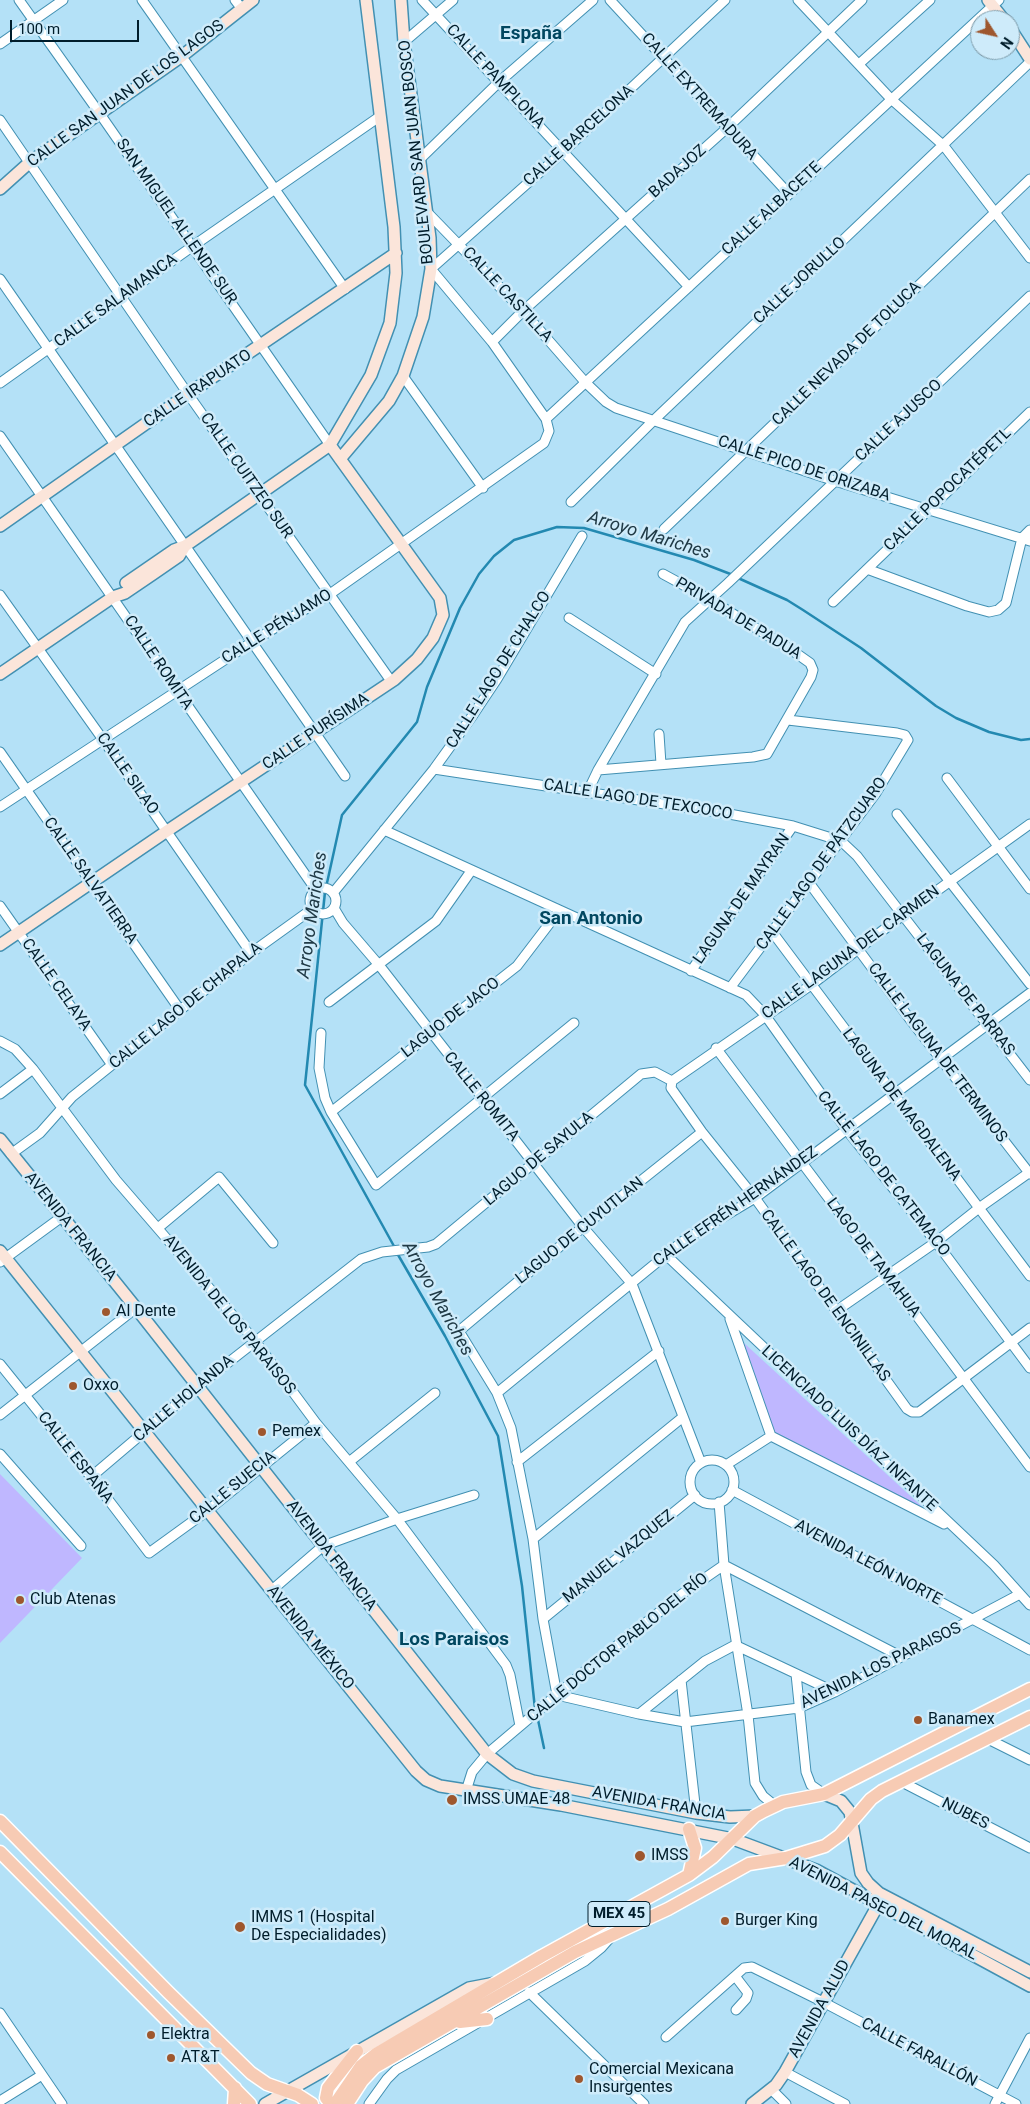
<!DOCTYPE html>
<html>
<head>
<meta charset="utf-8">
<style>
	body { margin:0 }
	#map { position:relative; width:1030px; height:2104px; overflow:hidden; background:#b4e1f7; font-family:Roboto,sans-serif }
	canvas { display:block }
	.north { position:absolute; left:970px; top:10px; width:50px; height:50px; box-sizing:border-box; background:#ceebfa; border:1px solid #7c99a7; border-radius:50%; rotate:125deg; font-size:14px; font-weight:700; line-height:20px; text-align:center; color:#001d2b }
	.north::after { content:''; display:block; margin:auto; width:18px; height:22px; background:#9e572e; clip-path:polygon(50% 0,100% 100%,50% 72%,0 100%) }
	.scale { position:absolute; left:10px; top:20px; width:129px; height:22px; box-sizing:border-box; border:2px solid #001d2b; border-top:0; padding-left:6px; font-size:15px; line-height:18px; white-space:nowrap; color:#001d2b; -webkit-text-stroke:4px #ceebfa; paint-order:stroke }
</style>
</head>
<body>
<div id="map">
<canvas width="1030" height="2104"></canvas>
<div class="north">N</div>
<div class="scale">100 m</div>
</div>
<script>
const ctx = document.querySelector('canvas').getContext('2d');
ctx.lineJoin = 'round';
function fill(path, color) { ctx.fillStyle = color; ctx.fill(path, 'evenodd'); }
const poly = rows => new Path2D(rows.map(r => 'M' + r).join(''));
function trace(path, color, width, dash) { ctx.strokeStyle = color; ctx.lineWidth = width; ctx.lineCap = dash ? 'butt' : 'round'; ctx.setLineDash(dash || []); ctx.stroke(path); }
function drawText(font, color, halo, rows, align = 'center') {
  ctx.font = font + ' Roboto,sans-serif'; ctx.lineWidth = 5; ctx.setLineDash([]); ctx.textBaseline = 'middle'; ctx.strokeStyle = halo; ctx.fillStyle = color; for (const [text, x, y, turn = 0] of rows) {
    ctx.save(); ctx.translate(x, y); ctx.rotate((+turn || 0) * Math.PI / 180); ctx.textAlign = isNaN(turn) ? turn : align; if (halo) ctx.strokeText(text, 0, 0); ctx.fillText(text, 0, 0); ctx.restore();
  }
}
fill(poly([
	[744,1343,930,1514,778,1442],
	[0,1474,82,1558,0,1643]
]), '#bfb7ff');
trace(poly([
	[738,578,787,600,803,610,861,648,936,706,956,718,989,732,1021,740,1030,739],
	[395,1248,305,1085,325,892,342,815,417,722,427,687,460,608,479,574,494,556,514,540,557,527,584,528,694,560,733,575],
	[397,1253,445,1336,498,1436,522,1586,535,1709],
	[537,1715,544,1748]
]), '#2389b1', 2.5);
const street = poly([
	[19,0,100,114,330,445],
	[142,0,345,289],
	[235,0,242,9],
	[422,0,689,287],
	[610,0,788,193],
	[798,0,891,99,944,146,1030,258],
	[404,42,453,0],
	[0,44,63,0],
	[859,64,930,0],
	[0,120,188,394,391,681],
	[419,160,499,82,593,0],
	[426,211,523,311,585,382,606,402,616,408,835,481,1030,541],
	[0,279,345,776],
	[492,342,523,311,727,128,862,0],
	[403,376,483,488],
	[0,383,193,246,379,117],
	[546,419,999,0],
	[0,436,316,890],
	[571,502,654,420,1030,62],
	[664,529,1030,179],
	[867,569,967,606,989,612,998,610,1006,603,1022,538,1030,530],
	[0,595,104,741,251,953],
	[833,602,1030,412],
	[569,618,656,674],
	[659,734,661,764],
	[0,752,180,1010],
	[434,769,724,813,793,826,841,841,857,856,1030,1080],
	[598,770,753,757,767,754,811,677,813,670,810,663,793,651,709,599,663,574],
	[947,778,1030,889],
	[587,793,598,770,685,622,728,583,1030,296],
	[0,807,252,642,330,594,544,443,549,431,546,419,492,342,431,269,564,151,725,0],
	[897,814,1030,984],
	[384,830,746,995,765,1015,846,1129,936,1242,1030,1368],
	[810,884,912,1022,1030,1174],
	'310 901a13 13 0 1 1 26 0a13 13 0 1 1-26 0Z',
	[333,893,434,769,473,715,497,679,582,536],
	[0,906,112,1065],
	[334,908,343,923,379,965,583,1227,632,1284,701,1463],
	[773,933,1030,1276],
	[691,971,793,826],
	[730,988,876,793,908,740,905,735,897,733,788,720],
	[329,1002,436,921,471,871],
	[321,1033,319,1068,325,1098,331,1112,376,1185,574,1023],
	[0,1041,15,1049,33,1069,116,1180,255,1341,316,1423,397,1519,506,1665,510,1675,520,1726],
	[716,1048,1030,1467],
	[672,1081,671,1088,702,1132,755,1198,907,1409,912,1412,919,1412,1030,1328],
	[672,1081,811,985,903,915,1030,824],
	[0,1094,33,1069],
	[331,1112,517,966,559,911],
	[702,1132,583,1227,459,1331,497,1393,511,1428,533,1539,543,1619,557,1695,639,1714,685,1722,799,1708,835,1692,1020,1594],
	[11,1154,40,1133,72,1097,251,953,308,912,311,908],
	[158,1228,219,1177,273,1243],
	[665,1254,994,1565,1030,1605],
	[0,1262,63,1216],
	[836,1311,936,1242,979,1208,1030,1172],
	[730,1319,771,1436],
	[0,1364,91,1477,149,1553,207,1511,316,1423],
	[497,1393,683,1241,755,1198,1030,993],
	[0,1415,136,1308],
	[771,1436,944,1524],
	[0,1454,81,1546],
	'690 1482a22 22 0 1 1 44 0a22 22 0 1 1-44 0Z',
	[349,1462,435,1393],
	[517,1462,659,1351],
	[726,1465,771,1436],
	[91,1477,197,1387,361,1259,382,1252,428,1247,436,1244,641,1074,655,1072,672,1081],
	[732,1490,1030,1650],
	[719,1502,724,1565,748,1715,755,1783,763,1796,774,1805],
	[533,1539,683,1417],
	[724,1565,900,1656],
	[272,1590,323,1546,397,1519,474,1495],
	[543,1619,695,1495],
	[735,1645,835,1692],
	[796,1674,806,1772,811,1785,824,1794],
	[681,1680,696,1813],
	[639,1714,705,1661,735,1645],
	[986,1738,1030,1760],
	[900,1781,1030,1848],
	[466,1791,472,1772,487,1754,591,1666,682,1594,724,1565],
	[735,1976,748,1993,746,1999,736,2010],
	[529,1992,644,2104],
	[0,2013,62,2104],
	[666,2037,744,1968,752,1967,823,2002,1016,2104],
	[785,2072,845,2104],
	[771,2089,786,2104],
	[0,2101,42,2075],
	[369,2104,387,2079,396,2070,585,1961,601,1948,609,1939],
	[995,2104,1030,2038]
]);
const secondary = poly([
	[988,0,1004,20],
	[1010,28,1030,59],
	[0,189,30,162,182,56,253,0],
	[340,459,389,401,403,376,423,317,431,269,430,238,404,42,401,0],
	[0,526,188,394,396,253],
	[126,583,174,550,185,546],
	[0,674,113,597,125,593,153,574,179,556,185,546,330,445,371,375,390,323,396,273,394,227,366,0],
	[0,945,167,831,394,680,417,659,433,638,443,615,440,598,330,445],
	[0,1139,136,1308,487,1754,513,1774,533,1781,696,1813,730,1817,755,1816],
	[0,1251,416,1771,426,1780,440,1786,561,1805,733,1839,816,1870,1030,1986],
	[824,1794,841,1801,850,1812,861,1873,868,1883,879,1893,1030,1972],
	[265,2104,469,1988,495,1983],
	[752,2104,776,2085,785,2072,878,1905]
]);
const primary = poly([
	[0,1821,168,1992,251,2073,267,2084,298,2095,312,2104],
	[0,1852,250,2104],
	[689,1875,695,1848,689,1829],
	[460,2022,487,2019],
	[234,2104,235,2088],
	[331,2104,326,2098,328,2088,357,2051],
	[335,2104,361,2066,376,2054,542,1956,689,1875,713,1857,755,1816,764,1811,783,1802,824,1794,1030,1689],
	[347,2104,362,2081,375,2067,575,1952,668,1909,749,1864,786,1858,825,1846,840,1835,871,1799,882,1791,1030,1717]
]);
trace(street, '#4290b2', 11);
trace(secondary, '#4290b2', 14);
trace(primary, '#fff', 15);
trace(street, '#fff', 9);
trace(secondary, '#fbe5da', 11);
trace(primary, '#f7cbb4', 12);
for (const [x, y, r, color] of [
	[106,1312,5,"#9e572e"],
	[73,1386,5,"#9e572e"],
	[262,1432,5,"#9e572e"],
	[20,1600,5,"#9e572e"],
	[918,1720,5,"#9e572e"],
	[452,1800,6,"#9e572e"],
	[640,1856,6,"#9e572e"],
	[725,1921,5,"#9e572e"],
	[240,1927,6,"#9e572e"],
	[151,2035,5,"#9e572e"],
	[171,2058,5,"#9e572e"],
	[579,2079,5,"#9e572e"]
]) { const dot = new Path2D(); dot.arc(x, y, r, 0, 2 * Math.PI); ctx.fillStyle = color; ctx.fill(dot); trace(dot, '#ceebfa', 2); }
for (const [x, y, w] of [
	[619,1914,62]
]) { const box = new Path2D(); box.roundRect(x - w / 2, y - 12.5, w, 25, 4); ctx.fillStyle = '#ceebfa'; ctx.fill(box); trace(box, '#001d2b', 1); }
drawText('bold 15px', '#001d2b', null, [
	["MEX 45",619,1914]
]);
drawText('16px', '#001d2b', '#ceebfa', [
	["CALLE PAMPLONA",495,77,47],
	["CALLE SAN JUAN DE LOS LAGOS",126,94,-36],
	["CALLE EXTREMADURA",699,97,48],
	["CALLE BARCELONA",579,136,-42],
	["BOULEVARD SAN JUAN BOSCO",417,152,-96],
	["BADAJOZ",678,172,-42],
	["CALLE ALBACETE",772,209,-43],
	["SAN MIGUEL ALLENDE SUR",176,222,55],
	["CALLE JORULLO",800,281,-43],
	["CALLE CASTILLA",507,295,47],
	["CALLE SALAMANCA",116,301,-36],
	["CALLE NEVADA DE TOLUCA",847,354,-44],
	["CALLE IRAPUATO",198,389,-34],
	["CALLE AJUSCO",899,421,-43],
	["CALLE PICO DE ORIZABA",804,469,18],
	["CALLE CUITZEO SUR",246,476,55],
	["CALLE POPOCATÉPETL",948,490,-44],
	["PRIVADA DE PADUA",738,619,31],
	["CALLE PÉNJAMO",277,627,-32],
	["CALLE ROMITA",158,663,56],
	["CALLE LAGO DE CHALCO",499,670,-58],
	["CALLE PURÍSIMA",316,732,-34],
	["CALLE SILAO",127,774,55],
	["CALLE LAGO DE TEXCOCO",638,800,9],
	["CALLE LAGO DE PÁTZCUARO",822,864,-54],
	["CALLE SALVATIERRA",90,881,55],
	["LAGUNA DE MAYRAN",742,899,-55],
	["CALLE LAGUNA DEL CARMEN",851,953,-36],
	["CALLE CELAYA",56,985,55],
	["LAGUNA DE PARRAS",965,995,52],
	["CALLE LAGO DE CHAPALA",186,1006,-39],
	["LAGUO DE JACO",451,1018,-38],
	["CALLE LAGUNA DE TERMINOS",937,1053,53],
	["CALLE ROMITA",481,1097,51],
	["LAGUNA DE MAGDALENA",901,1105,53],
	["LAGUO DE SAYULA",539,1159,-40],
	["CALLE LAGO DE CATEMACO",883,1174,52],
	["CALLE EFRÉN HERNÁNDEZ",736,1207,-35],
	["AVENIDA FRANCIA",70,1227,51],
	["LAGUO DE CUYUTLAN",580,1231,-39],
	["LAGO DE TAMAHUA",873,1258,53],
	["CALLE LAGO DE ENCINILLAS",825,1296,54],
	["AVENIDA DE LOS PARAISOS",229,1315,51],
	["CALLE HOLANDA",184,1399,-40],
	["LICENCIADO LUIS DÍAZ INFANTE",849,1429,43],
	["CALLE ESPAÑA",75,1458,52],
	["CALLE SUECIA",233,1488,-39],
	["AVENIDA FRANCIA",331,1556,52],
	["MANUEL VAZQUEZ",619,1557,-39],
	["AVENIDA LEÓN NORTE",868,1563,28],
	["AVENIDA MÉXICO",310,1638,51],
	["CALLE DOCTOR PABLO DEL RÍO",618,1648,-39],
	["AVENIDA LOS PARAISOS",881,1666,-26],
	["AVENIDA FRANCIA",659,1804,10],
	["NUBES",965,1814,27],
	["AVENIDA PASEO DEL MORAL",883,1909,27],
	["AVENIDA ALUD",820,2009,-61],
	["CALLE FARALLÓN",919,2053,28]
]);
drawText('16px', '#001d2b', '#ceebfa', [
	["Al Dente",116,1312],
	["Oxxo",83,1386],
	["Pemex",272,1432],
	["Club Atenas",30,1600],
	["Banamex",928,1720],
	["IMSS UMAE 48",463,1800],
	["IMSS",651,1856],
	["IMMS 1 (Hospital",251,1918],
	["De Especialidades)",251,1936],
	["Burger King",735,1921],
	["Elektra",161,2035],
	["AT&T",181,2058],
	["Comercial Mexicana",589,2070],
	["Insurgentes",589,2088]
], 'left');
drawText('italic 18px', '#203a46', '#ceebfa', [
	["Arroyo Mariches",649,536,17],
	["Arroyo Mariches",313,915,-82],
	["Arroyo Mariches",437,1299,61]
]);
drawText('bold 19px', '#014760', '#ceebfa', [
	["España",531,34],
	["San Antonio",591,919],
	["Los Paraisos",454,1640]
]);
</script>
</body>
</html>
